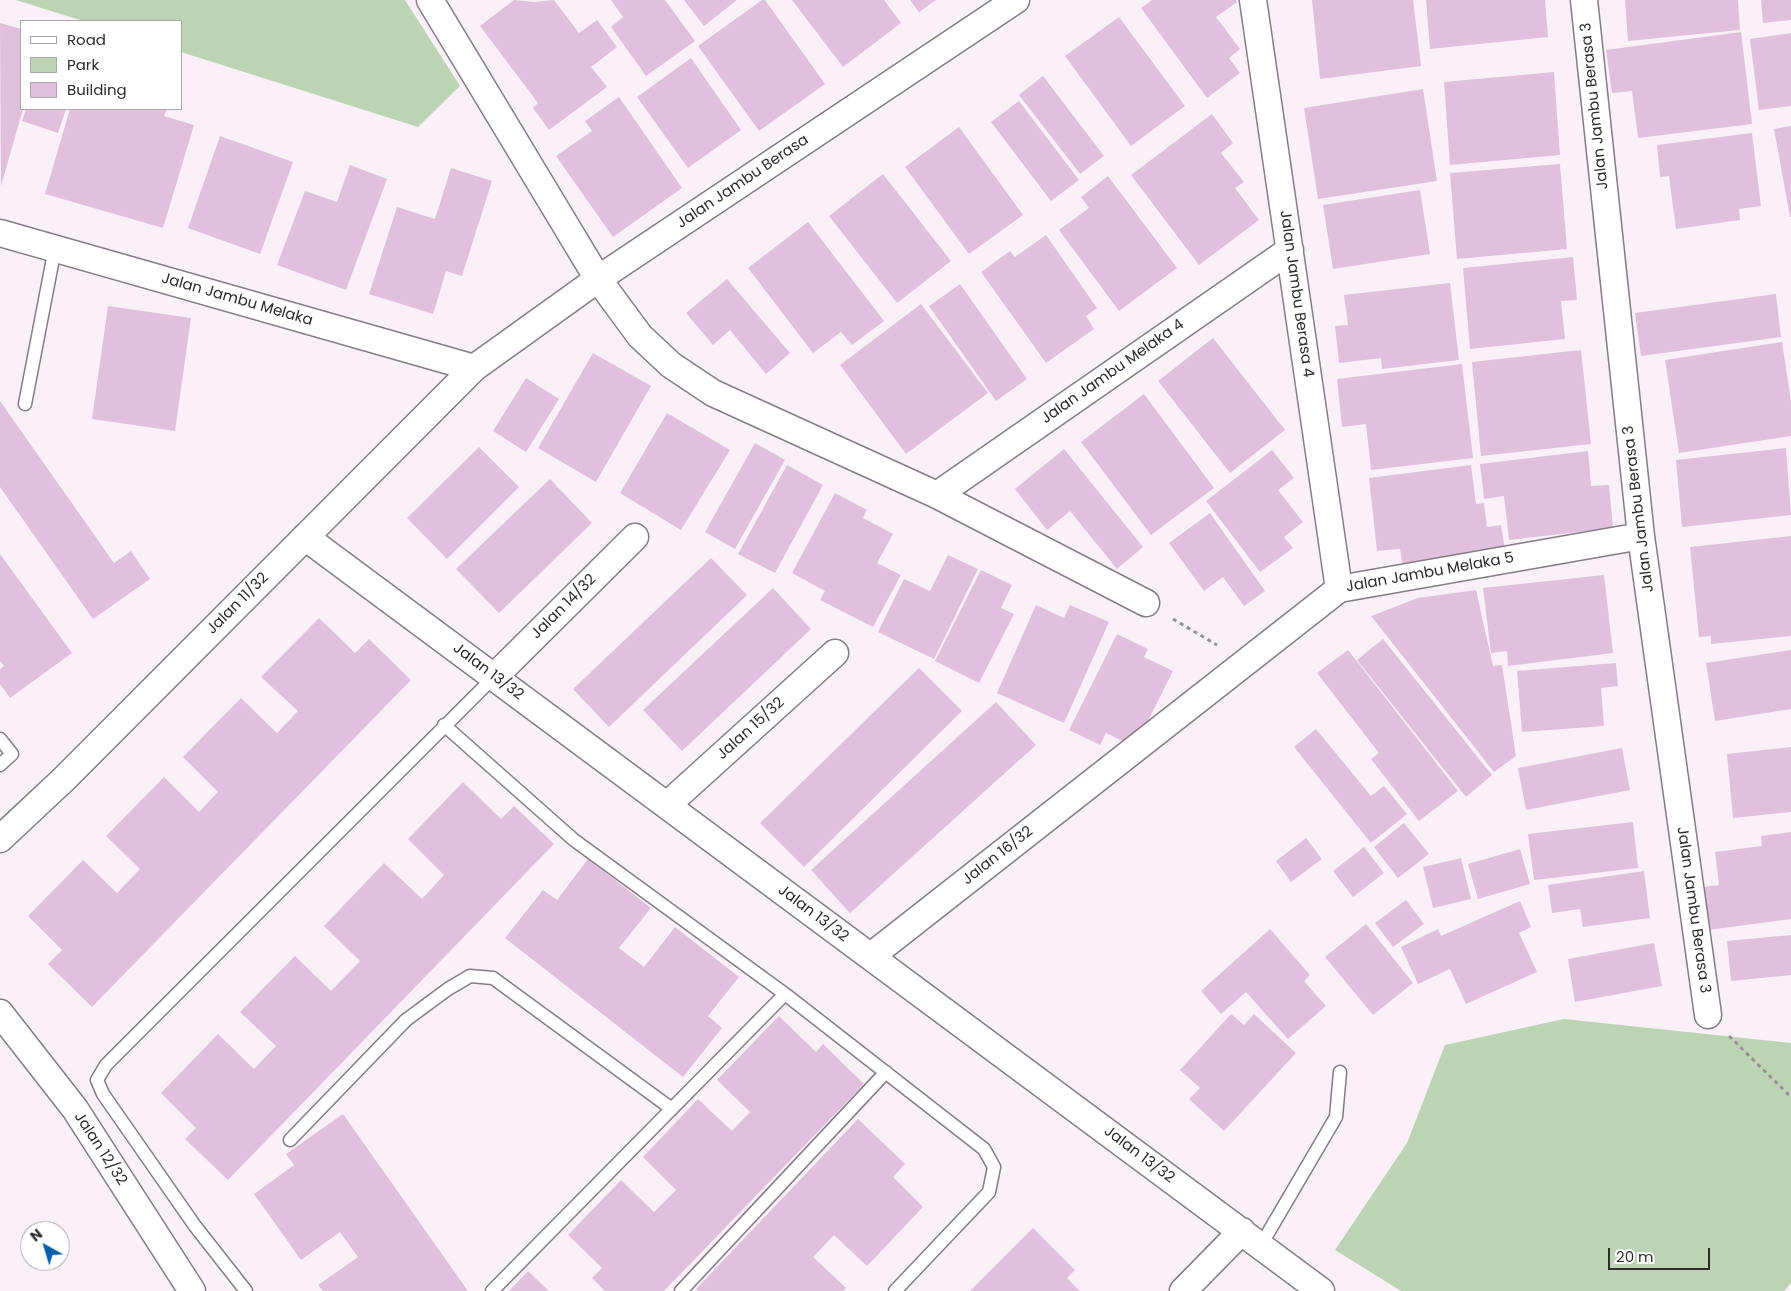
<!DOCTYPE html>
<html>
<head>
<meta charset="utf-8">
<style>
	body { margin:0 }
	#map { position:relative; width:1791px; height:1291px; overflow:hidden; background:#f9f0f8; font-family:Poppins,sans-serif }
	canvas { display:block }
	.legend { position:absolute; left:20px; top:20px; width:162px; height:90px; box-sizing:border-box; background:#fff; border:1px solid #abaaab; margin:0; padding:6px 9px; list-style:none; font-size:15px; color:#2e2a2d }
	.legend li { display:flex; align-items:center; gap:10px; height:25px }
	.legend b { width:25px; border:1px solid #abaaab }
	.north { position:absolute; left:20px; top:1221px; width:50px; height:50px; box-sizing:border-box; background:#fff; border:1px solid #abaaab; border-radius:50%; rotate:321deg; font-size:14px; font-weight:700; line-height:20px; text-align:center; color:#2e2a2d }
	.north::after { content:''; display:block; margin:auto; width:18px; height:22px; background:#045fac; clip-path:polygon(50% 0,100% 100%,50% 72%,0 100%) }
	.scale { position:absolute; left:1608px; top:1248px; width:102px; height:22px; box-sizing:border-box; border:2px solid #2e2a2d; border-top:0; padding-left:6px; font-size:15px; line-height:18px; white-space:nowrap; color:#2e2a2d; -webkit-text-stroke:4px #fff; paint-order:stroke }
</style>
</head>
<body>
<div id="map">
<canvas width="1791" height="1291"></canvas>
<ul class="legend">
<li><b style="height:6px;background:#fff"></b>Road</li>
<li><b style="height:14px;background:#bcd4b3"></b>Park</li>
<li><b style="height:14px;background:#e1c0dd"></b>Building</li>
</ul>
<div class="north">N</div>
<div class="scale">20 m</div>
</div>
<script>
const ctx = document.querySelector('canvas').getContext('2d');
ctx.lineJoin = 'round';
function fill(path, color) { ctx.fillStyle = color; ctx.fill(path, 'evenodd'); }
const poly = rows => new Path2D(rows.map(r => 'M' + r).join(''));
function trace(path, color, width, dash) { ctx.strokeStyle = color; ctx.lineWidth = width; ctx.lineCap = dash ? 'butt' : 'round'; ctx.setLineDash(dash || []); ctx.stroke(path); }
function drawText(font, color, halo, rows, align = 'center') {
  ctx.font = font + ' Poppins,sans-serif'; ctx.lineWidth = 4; ctx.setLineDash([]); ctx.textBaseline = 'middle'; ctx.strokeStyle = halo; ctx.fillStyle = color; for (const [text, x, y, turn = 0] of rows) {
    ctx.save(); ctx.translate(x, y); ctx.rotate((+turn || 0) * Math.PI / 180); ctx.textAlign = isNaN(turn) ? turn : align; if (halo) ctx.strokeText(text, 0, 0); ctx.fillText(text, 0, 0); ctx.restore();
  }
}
fill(poly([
	[16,0,405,0,460,86,418,127,181,52,181,21,83,21],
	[1564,1019,1791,1043,1791,1283,1784,1291,1401,1291,1335,1250,1407,1143,1445,1045]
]), '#bcd4b3');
fill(poly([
	[514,0,534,2,554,0,579,33,597,20,617,47,591,67,607,87,549,130,533,108,538,103,480,26],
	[611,0,665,0,695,41,646,76,611,27,623,17],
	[684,0,737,0,704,26],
	[762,0,765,0,825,84,759,131,698,46],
	[792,0,884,0,901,23,843,67],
	[910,0,936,0,919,12],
	[1152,0,1236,0,1237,2,1216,17,1240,49,1229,58,1240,73,1207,98,1141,8],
	[1312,0,1413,0,1421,66,1320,79],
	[1426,0,1545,0,1548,37,1430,49],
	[1625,0,1738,0,1740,30,1628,41],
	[1761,0,1791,0,1791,20,1763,23],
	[1119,17,1185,106,1131,146,1065,56],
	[0,23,21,29,23,109,1,186],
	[1741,32,1752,124,1638,138,1632,91,1612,93,1606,50],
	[1791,33,1791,106,1759,110,1750,39],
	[691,58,741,130,688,168,637,97],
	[1554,72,1560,155,1450,165,1444,82],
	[1043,76,1104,156,1080,174,1019,95],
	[1423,89,1437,181,1318,199,1304,108],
	[619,97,682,188,613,237,556,156,592,131,585,121],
	[1019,101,1079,180,1051,201,991,122],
	[26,109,66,109,58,133,22,121],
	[70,109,167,109,164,116,194,125,163,228,45,194],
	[1212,114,1233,143,1221,153,1244,182,1235,188,1259,220,1199,265,1131,175],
	[1791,126,1791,217,1790,217,1774,129],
	[959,127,1023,215,969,254,905,167],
	[1752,133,1761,206,1739,209,1740,220,1676,229,1669,176,1660,177,1657,145],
	[220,136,293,162,260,254,188,228],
	[1560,164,1567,249,1457,259,1450,173],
	[350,165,387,179,346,290,277,265,305,191,337,202],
	[451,168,492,181,462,276,446,271,433,314,369,294,397,207,435,219],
	[883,174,951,261,897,303,829,216],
	[1108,176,1177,268,1119,311,1059,230,1089,208,1081,197],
	[1420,190,1430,254,1333,269,1323,205],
	[808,222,884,321,852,345,841,332,813,353,748,268],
	[1046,235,1097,308,1086,316,1094,329,1046,363,981,272,1010,251,1015,257],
	[1573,257,1577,300,1561,301,1565,339,1470,349,1463,268],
	[727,279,790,353,766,374,730,330,713,345,686,313],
	[1450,283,1459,360,1382,369,1381,358,1339,363,1335,326,1348,325,1344,295],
	[960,284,1027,379,996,401,929,306],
	[1776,294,1781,337,1641,356,1635,313],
	[921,304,988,393,906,454,840,365],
	[108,306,191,318,175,431,92,419],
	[1213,338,1285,430,1230,473,1158,381],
	[1782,342,1791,401,1791,436,1679,453,1665,360],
	[1581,350,1591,444,1481,456,1472,362],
	[593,353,651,386,596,482,538,448],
	[1462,364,1473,458,1371,470,1366,424,1342,427,1337,379],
	[526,378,559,399,526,452,493,431],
	[1144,394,1214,488,1151,535,1081,442],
	[0,401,114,563,131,551,150,579,93,619,0,487],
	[667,413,730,450,681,530,620,493],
	[755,443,785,460,735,549,705,532],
	[479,447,519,487,447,559,407,518],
	[1786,448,1791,515,1682,527,1676,460],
	[1064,449,1143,547,1117,569,1070,511,1047,530,1015,489],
	[1272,450,1294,478,1278,490,1303,522,1284,537,1293,548,1260,572,1206,501],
	[1588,451,1591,486,1609,485,1613,528,1509,540,1504,496,1484,499,1480,464],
	[787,465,823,485,775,573,738,554],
	[1471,465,1476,504,1484,503,1487,527,1501,525,1506,556,1403,569,1400,549,1377,551,1369,478],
	[550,479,592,523,499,613,456,569],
	[835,493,867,510,863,518,893,534,877,563,901,575,873,627,820,600,825,591,792,573],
	[1210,513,1265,591,1244,606,1223,577,1204,591,1169,543],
	[1791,536,1791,636,1711,644,1711,636,1699,637,1690,547],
	[0,554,72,653,10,698,0,684,0,669,4,666,0,661],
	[948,555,978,569,934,659,878,632,904,579,930,591],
	[711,558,747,595,609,727,573,689],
	[981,570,1012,585,1001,608,1014,614,979,683,935,661],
	[1604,575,1613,653,1508,666,1507,651,1491,653,1483,588],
	[773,588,811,629,682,751,643,710],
	[1476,590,1493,666,1502,665,1516,756,1494,772,1371,616,1418,598],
	[1036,605,1064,618,1070,605,1109,622,1064,723,997,693],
	[319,618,355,653,369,639,411,680,92,1007,48,964,62,950,28,916,83,860,117,893,140,869,106,836,164,777,199,812,218,792,183,757,241,698,277,733,298,711,261,677],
	[1117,634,1148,649,1144,657,1173,671,1135,747,1106,733,1100,745,1069,730],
	[1383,639,1492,775,1466,797,1357,660],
	[1348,650,1458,791,1419,821,1371,759,1379,753,1317,673],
	[1791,650,1791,709,1715,721,1706,663],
	[1616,663,1618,686,1601,688,1604,726,1522,732,1517,671],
	[919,668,962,711,804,867,760,823],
	[996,702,1036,745,850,913,811,870],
	[1316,729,1371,796,1384,786,1407,814,1371,843,1294,747],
	[1791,747,1791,812,1733,818,1727,754],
	[1622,748,1630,790,1526,810,1518,768],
	[463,782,501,819,514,806,554,844,228,1180,185,1139,196,1128,161,1093,218,1034,254,1069,276,1046,240,1012,295,956,331,991,360,961,324,926,384,863,422,899,444,875,408,839],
	[1633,822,1638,868,1534,880,1528,834],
	[1404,823,1429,854,1398,878,1374,847],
	[1791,832,1791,919,1708,930,1703,887,1719,885,1715,852,1762,846,1761,836],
	[1306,838,1322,859,1291,882,1276,861],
	[1364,847,1384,873,1353,897,1333,871],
	[1520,849,1530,884,1478,899,1468,864],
	[1461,858,1471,899,1433,908,1423,867],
	[588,859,651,908,619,948,644,967,675,927,739,977,708,1016,722,1028,683,1077,505,938,543,890,557,900],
	[1644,871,1650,918,1583,927,1580,909,1552,913,1548,885],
	[1406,900,1424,924,1393,947,1375,923],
	[1520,901,1531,927,1519,933,1537,972,1466,1004,1450,969,1418,984,1401,947,1438,929,1441,936],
	[1366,924,1413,983,1373,1015,1325,957],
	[1270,929,1310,975,1304,981,1326,1006,1288,1039,1246,992,1221,1014,1201,991],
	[1791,935,1791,975,1731,981,1727,941],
	[1654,943,1662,986,1575,1002,1568,959],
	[1231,1014,1244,1025,1254,1014,1296,1053,1224,1131,1189,1099,1200,1088,1180,1070],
	[779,1016,816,1052,823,1044,864,1084,664,1291,605,1291,592,1278,602,1268,568,1235,621,1180,654,1212,676,1190,643,1157,698,1099,732,1131,750,1112,717,1080],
	[343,1114,468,1291,323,1291,318,1285,358,1257,340,1232,301,1260,254,1194,294,1165,286,1154],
	[858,1119,905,1164,893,1177,923,1207,867,1266,834,1235,813,1257,846,1288,843,1291,698,1291,696,1289],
	[1033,1228,1075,1270,1067,1278,1080,1291,970,1291],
	[528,1271,549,1291,509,1291]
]), '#e1c0dd');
const lane = poly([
	[25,404,55,248],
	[444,725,574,840,785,994,984,1149,994,1167,989,1192,895,1291],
	[0,739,12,754,0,765],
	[290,1140,406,1020,448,989,470,976,493,978,672,1109],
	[1261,1245,1336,1117,1340,1072],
	[246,1291,195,1226,103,1094,97,1080,106,1065,494,677],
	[492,1291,785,994],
	[681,1291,886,1072]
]);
const street = poly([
	[430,0,598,279,640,336,671,365,713,393,937,495,1146,603],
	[1253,0,1339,589],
	[1584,0,1641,536,1708,1015],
	[0,233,474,368],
	[937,495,1290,250],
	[305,537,1321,1291],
	[494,677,635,537],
	[667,805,835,653],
	[0,839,64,779,474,368,598,279,1016,0],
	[871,956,1339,589,1641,536],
	[0,1013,75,1109,192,1291],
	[1183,1291,1242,1231]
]);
trace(lane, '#847d84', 15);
trace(street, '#847d84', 29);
trace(poly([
	[1173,619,1217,645],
	[1729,1036,1791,1097]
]), '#979096', 3, [4, 4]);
trace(lane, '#fff', 12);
trace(street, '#fff', 26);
drawText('15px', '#2e2a2d', '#fff', [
	["Jalan Jambu Berasa 3",1595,106,-96],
	["Jalan Jambu Berasa",743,182,-34],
	["Jalan Jambu Berasa 4",1296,294,82],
	["Jalan Jambu Melaka",237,300,16],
	["Jalan Jambu Melaka 4",1113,372,-35],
	["Jalan Jambu Berasa 3",1639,509,-97],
	["Jalan Jambu Melaka 5",1430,573,-10],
	["Jalan 11/32",238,604,-45],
	["Jalan 14/32",564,607,-45],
	["Jalan 13/32",488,672,37],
	["Jalan 15/32",751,729,-42],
	["Jalan 16/32",998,856,-38],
	["Jalan Jambu Berasa 3",1693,910,82],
	["Jalan 13/32",813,914,37],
	["Jalan 12/32",100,1149,57],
	["Jalan 13/32",1139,1155,37]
]);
</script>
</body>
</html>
